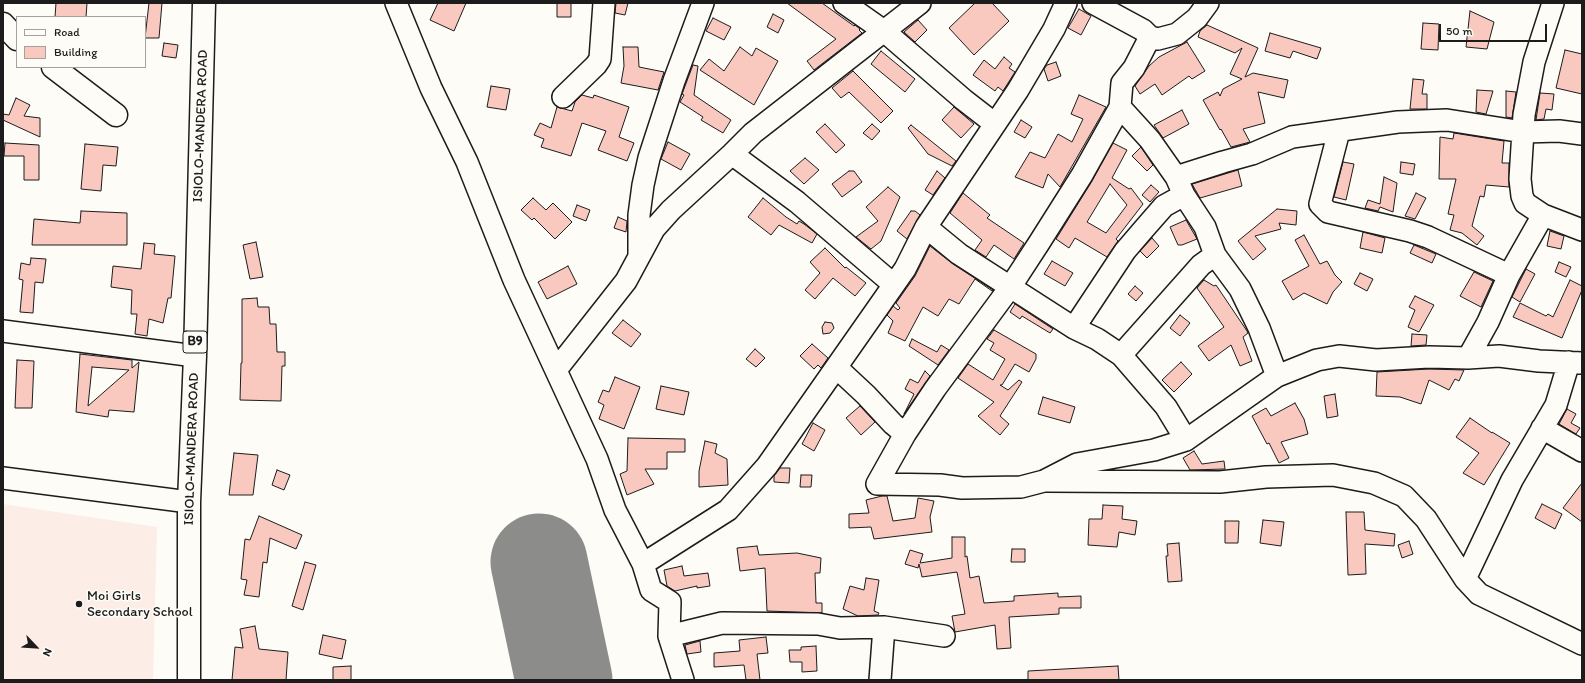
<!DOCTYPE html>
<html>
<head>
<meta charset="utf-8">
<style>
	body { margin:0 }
	#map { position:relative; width:1585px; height:683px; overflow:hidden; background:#fdfcf7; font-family:Itim,sans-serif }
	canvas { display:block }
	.frame { position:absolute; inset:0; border:4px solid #1c1c1c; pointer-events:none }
	.legend { position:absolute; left:16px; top:16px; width:130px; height:52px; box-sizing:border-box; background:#fdfcf7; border:1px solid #a3a29f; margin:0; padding:5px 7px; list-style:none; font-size:12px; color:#1c1c1c }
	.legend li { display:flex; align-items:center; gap:8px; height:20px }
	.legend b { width:20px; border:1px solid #a3a29f }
	.north { position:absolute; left:16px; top:627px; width:40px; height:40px; -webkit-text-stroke:3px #fdfcf7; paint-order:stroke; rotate:115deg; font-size:11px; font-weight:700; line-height:16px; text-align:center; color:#1c1c1c }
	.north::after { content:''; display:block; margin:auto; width:14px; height:18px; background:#1c1c1c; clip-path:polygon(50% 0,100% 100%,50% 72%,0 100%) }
	.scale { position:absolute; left:1439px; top:24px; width:108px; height:18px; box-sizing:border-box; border:2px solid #1c1c1c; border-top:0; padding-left:5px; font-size:12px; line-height:14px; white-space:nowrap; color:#1c1c1c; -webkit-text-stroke:3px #fdfcf7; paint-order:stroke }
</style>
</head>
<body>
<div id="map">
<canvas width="1585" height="683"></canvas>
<div class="frame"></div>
<ul class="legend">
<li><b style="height:5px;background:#fdfcf7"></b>Road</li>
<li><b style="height:11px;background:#f9c9c0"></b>Building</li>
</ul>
<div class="north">N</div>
<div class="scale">50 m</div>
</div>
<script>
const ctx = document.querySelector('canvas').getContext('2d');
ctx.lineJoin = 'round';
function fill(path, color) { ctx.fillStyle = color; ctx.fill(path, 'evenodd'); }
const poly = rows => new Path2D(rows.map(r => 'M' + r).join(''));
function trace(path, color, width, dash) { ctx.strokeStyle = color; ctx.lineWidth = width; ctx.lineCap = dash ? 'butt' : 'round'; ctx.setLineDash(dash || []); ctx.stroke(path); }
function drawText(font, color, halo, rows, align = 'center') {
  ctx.font = font + ' Itim,sans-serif'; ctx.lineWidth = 3; ctx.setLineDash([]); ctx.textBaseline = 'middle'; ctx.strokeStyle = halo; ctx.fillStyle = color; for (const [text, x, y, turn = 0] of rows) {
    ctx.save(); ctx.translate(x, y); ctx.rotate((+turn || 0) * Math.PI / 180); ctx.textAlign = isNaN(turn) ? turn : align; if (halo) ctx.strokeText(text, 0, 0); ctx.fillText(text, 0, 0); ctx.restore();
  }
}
fill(poly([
	[3,504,157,527,153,680,3,680]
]), '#fcede6');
trace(poly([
	[539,562,564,680]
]), '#8c8c8a', 97);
const building = poly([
	[56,3,87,3,86,17,55,17,56,3],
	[149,3,162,3,159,38,145,38,149,3],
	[438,3,466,3,454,31,430,20,438,3],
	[557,3,571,3,571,17,557,17,557,3],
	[616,3,628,3,625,15,615,13,616,3],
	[787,3,822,3,854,26,855,25,860,29,859,30,862,33,814,70,807,61,836,39,787,3],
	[975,3,992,3,1009,21,974,55,949,28,975,3],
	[1079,9,1091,16,1081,35,1068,28,1079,9],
	[1470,11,1494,22,1487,49,1466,47,1470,11],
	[773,14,784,20,778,33,767,27,773,14],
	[713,18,731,27,724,40,706,31,713,18],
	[918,20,927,30,915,42,904,32,918,20],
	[1423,23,1439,24,1438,50,1421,49,1423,23],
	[1207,25,1258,48,1245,77,1253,73,1288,80,1284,98,1258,92,1265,123,1243,129,1250,142,1231,147,1221,129,1220,130,1203,100,1218,92,1220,96,1223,89,1242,79,1230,74,1242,48,1235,53,1198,37,1200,31,1207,25],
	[1270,33,1321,48,1317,59,1293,51,1290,58,1265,51,1270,33],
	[1187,42,1205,71,1192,79,1189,76,1162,95,1155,84,1140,94,1135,86,1149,66,1159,57,1187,42],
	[164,43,178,45,176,58,162,56,164,43],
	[623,47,638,47,639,67,664,72,658,90,621,83,624,66,623,47],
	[740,47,752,56,756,48,778,61,754,105,700,70,709,59,724,71,740,47],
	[1565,50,1582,54,1582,94,1556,88,1565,50],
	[881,51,915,79,905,92,871,64,881,51],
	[1004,57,1012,64,1009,68,1015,72,1003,91,998,87,995,91,973,75,984,60,995,69,1004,57],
	[1056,62,1061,76,1048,81,1044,69,1047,65,1056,62],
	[693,65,698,66,694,95,731,120,723,133,701,120,703,117,680,102,684,95,682,94,693,65],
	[853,71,893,111,881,123,849,92,841,98,832,88,853,71],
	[1413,79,1424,80,1422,94,1427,94,1427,109,1410,109,1413,79],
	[491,86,510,89,506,110,487,107,491,86],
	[1477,90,1493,91,1486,114,1476,112,1477,90],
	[1506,91,1516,92,1512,118,1506,117,1506,91],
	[1540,93,1554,94,1552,110,1546,109,1544,119,1536,120,1540,93],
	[582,95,593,98,594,95,629,107,619,137,634,143,627,161,598,150,606,131,582,123,571,156,541,147,544,139,534,135,540,123,551,128,557,107,572,111,575,102,582,95],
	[1079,95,1106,107,1060,187,1048,174,1043,188,1015,177,1030,152,1045,158,1058,134,1072,142,1083,119,1071,114,1079,95],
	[16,98,30,105,24,116,40,118,40,137,3,120,3,114,9,115,16,98],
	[954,107,974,124,961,138,942,120,954,107],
	[1182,110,1189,124,1163,138,1154,125,1182,110],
	[1021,120,1032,127,1025,138,1014,132,1021,120],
	[825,124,845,145,836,153,816,132,825,124],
	[872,124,880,131,872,140,863,133,872,124],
	[911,125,956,161,952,166,928,154,908,128,911,125],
	[1454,133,1504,141,1502,163,1509,163,1509,187,1486,185,1484,197,1480,196,1472,226,1484,236,1477,245,1462,233,1450,230,1454,215,1448,214,1456,179,1439,179,1440,137,1453,139,1454,133],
	[668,142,690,154,681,170,661,159,668,142],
	[5,143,39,145,39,180,24,180,24,156,4,156,5,143],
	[1113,143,1127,150,1112,178,1129,189,1131,188,1143,204,1116,239,1118,241,1107,257,1075,238,1069,248,1056,239,1092,181,1113,143],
	[1110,184,1127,205,1106,233,1087,222,1110,184],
	[85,144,118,147,116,166,103,165,101,191,81,189,85,144],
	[1141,147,1153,165,1147,171,1132,156,1141,147],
	[805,158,819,170,804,184,790,171,805,158],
	[1343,162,1354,164,1346,200,1334,197,1343,162],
	[1401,162,1415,164,1413,175,1400,173,1401,162],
	[1238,170,1242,186,1200,198,1192,184,1238,170],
	[849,171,854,171,862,182,842,197,832,184,849,171],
	[937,171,945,178,933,195,925,190,937,171],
	[1384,177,1397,183,1393,212,1380,207,1378,211,1365,208,1368,200,1380,204,1384,177],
	[1151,185,1159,192,1150,202,1142,195,1151,185],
	[888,187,900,197,881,241,871,249,856,237,878,221,866,207,888,187],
	[963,193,990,215,987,218,1024,243,1014,259,994,245,986,257,975,250,982,240,950,213,963,193],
	[1416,193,1426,198,1415,219,1405,216,1416,193],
	[533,198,546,210,553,203,572,222,555,239,534,218,532,220,521,210,533,198],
	[763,198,786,217,797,224,799,221,804,224,817,234,812,243,779,225,771,235,748,217,763,198],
	[577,205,590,210,586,221,573,216,577,205],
	[1277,209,1297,211,1296,225,1279,223,1281,229,1255,236,1266,249,1253,260,1238,241,1277,209],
	[81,211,127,213,127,245,32,245,34,219,80,223,81,211],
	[911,211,915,211,920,215,907,239,897,231,911,211],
	[618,217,627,221,626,232,614,228,618,217],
	[1186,220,1197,239,1182,245,1178,245,1170,227,1186,220],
	[1550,231,1564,236,1561,249,1547,246,1550,231],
	[1363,232,1385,238,1382,253,1360,248,1363,232],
	[1304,235,1320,264,1327,261,1335,275,1342,282,1333,292,1327,304,1304,293,1293,300,1282,281,1309,266,1295,240,1304,235],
	[1152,238,1159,246,1147,258,1140,251,1152,238],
	[256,242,263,277,250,279,243,245,256,242],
	[144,243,155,244,154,254,175,256,171,298,168,298,163,323,149,319,147,336,135,334,137,314,131,314,132,290,111,287,113,266,141,269,144,243],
	[1414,245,1436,254,1432,263,1410,253,1414,245],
	[930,246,953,264,993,290,992,291,975,279,959,304,949,299,938,316,923,307,905,341,888,333,893,321,887,315,893,306,898,310,900,308,896,303,915,276,930,246],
	[825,248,845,268,846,267,866,283,855,296,833,278,815,299,805,290,820,273,810,262,825,248],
	[31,258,46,259,43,283,35,282,33,313,20,312,23,280,19,279,21,263,30,265,31,258],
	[1052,261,1073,273,1065,286,1044,274,1052,261],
	[1559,262,1571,267,1566,277,1555,272,1559,262],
	[568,266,577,284,547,299,538,282,568,266],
	[1526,269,1535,274,1520,302,1512,297,1526,269],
	[1474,272,1493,281,1481,307,1460,296,1474,272],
	[1360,273,1373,279,1367,291,1354,284,1360,273],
	[1204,280,1214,286,1216,285,1247,331,1248,333,1243,337,1252,361,1240,366,1231,345,1209,361,1198,346,1224,327,1197,288,1204,280],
	[1570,280,1582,286,1582,290,1562,338,1513,317,1520,303,1546,316,1548,314,1553,317,1570,280],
	[1135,286,1143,293,1136,301,1128,294,1135,286],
	[1415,296,1434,305,1419,332,1408,327,1415,310,1409,307,1415,296],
	[257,298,258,307,269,307,270,324,276,324,277,352,285,352,285,366,282,366,281,401,240,400,241,363,242,363,242,299,257,298],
	[1015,304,1053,329,1050,333,1022,316,1020,319,1010,312,1015,304],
	[1180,315,1190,323,1180,336,1170,328,1180,315],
	[623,320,641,334,631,347,612,333,623,320],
	[825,322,832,323,834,328,830,333,823,334,822,327,825,322],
	[994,330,1036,354,1036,359,1029,372,1015,364,1002,385,1000,385,1008,390,1019,380,1022,382,1000,416,1009,424,1000,435,978,416,994,402,958,378,968,364,993,380,1005,359,990,350,994,343,987,339,994,330],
	[1412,334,1427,335,1426,345,1411,346,1412,334],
	[912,339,937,352,941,345,949,350,938,365,909,346,912,339],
	[812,344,828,358,821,368,818,365,814,369,800,356,812,344],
	[755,349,765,358,756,367,746,359,755,349],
	[80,354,132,360,132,368,139,362,134,412,109,410,108,417,76,412,80,354],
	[92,367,129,370,88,406,92,367],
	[17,360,34,361,32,408,15,408,17,360],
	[1181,362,1192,374,1174,392,1162,380,1181,362],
	[1429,369,1464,370,1459,381,1455,379,1449,390,1429,380,1421,404,1400,397,1376,396,1377,372,1429,369],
	[925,371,930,376,904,414,914,394,905,389,910,379,918,383,925,371],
	[615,377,640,387,624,429,599,419,604,405,598,402,603,390,609,392,615,377],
	[661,386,689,392,684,415,656,409,661,386],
	[1335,394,1338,416,1327,418,1324,396,1335,394],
	[1043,397,1075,407,1070,423,1038,414,1043,397],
	[1295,403,1304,419,1308,434,1281,442,1289,458,1279,463,1269,443,1267,444,1252,416,1266,408,1271,416,1295,403],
	[860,406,875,422,861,435,846,418,860,406],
	[1567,409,1576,414,1571,423,1580,428,1576,434,1559,424,1567,409],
	[1470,418,1492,433,1492,432,1510,443,1484,485,1463,473,1479,453,1456,437,1470,418],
	[813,423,825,430,814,451,802,444,813,423],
	[628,438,685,439,685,452,667,452,667,469,645,469,654,484,627,495,620,474,627,471,628,438],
	[705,441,717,444,715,453,727,459,728,485,699,487,699,471,705,441],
	[1194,451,1202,464,1224,461,1225,469,1190,470,1183,458,1194,451],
	[234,453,258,455,253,495,229,495,234,453],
	[780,468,790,468,789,483,774,482,774,476,780,468],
	[277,470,290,475,284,490,272,485,277,470],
	[801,475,812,475,811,487,800,487,801,475],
	[1582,483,1582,522,1563,508,1582,483],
	[882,496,887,496,893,521,915,518,918,498,934,501,930,517,932,532,874,539,871,527,849,528,849,514,869,513,866,500,882,496],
	[1542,504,1562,514,1555,529,1535,518,1542,504],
	[1103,505,1123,506,1122,519,1137,521,1135,535,1119,532,1117,547,1088,545,1089,519,1102,519,1103,505],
	[1346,512,1364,512,1365,530,1395,534,1394,546,1365,544,1366,574,1348,575,1346,512],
	[259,516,302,535,296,549,270,538,267,563,263,562,259,597,244,595,247,580,241,579,245,539,250,540,259,516],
	[1263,520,1284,522,1281,546,1260,543,1263,520],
	[1225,521,1239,521,1238,543,1225,543,1225,521],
	[952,537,965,537,965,557,967,556,970,578,979,576,984,603,1014,601,1014,596,1058,593,1058,597,1081,596,1081,608,1059,608,1059,614,1009,617,1011,648,997,649,995,625,955,632,952,616,965,614,957,572,922,577,919,564,918,568,905,564,910,550,923,554,920,563,952,558,952,537],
	[1409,541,1413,554,1402,558,1398,545,1409,541],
	[1179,543,1182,581,1168,582,1166,556,1168,556,1167,544,1179,543],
	[757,546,759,555,797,553,821,558,820,573,815,573,816,603,822,603,822,613,767,611,765,568,740,571,737,548,757,546],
	[1012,549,1025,549,1025,562,1011,562,1012,549],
	[305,562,316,565,303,610,292,606,305,562],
	[682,566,684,576,708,573,710,586,697,588,697,586,675,591,667,586,664,570,682,566],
	[866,578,879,580,874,611,879,613,878,615,858,616,843,609,850,586,864,590,866,578],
	[255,626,259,649,288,652,286,680,232,680,235,647,243,648,240,629,255,626],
	[323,635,346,640,342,659,319,654,323,635],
	[766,637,768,653,757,654,760,680,746,680,744,665,714,667,714,653,740,651,739,640,766,637],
	[700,641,701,652,687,654,685,645,700,641],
	[816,646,817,671,802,672,802,662,790,662,789,650,801,650,801,647,816,646],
	[351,666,351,680,333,680,333,667,351,666],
	[1118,666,1119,680,1028,680,1028,671,1118,666]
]);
fill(building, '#f9c9c0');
trace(building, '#1c1c1c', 1);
const minor = poly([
	[396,3,431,88,467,162,514,280,597,459,615,510,643,564,651,590,670,602,669,636,722,623,818,624,840,628,884,627,944,636],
	[844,3,884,31,964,100,995,124],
	[1093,3,1143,30,1150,37,1134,68,1122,83,1120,107,1150,140,1176,177,1223,162,1252,154,1292,137,1398,122,1447,120,1523,132,1559,131,1582,134],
	[1553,3,1534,62,1524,115,1520,179,1522,196,1525,203,1543,215,1582,230],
	[1150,37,1158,39,1177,34,1197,18,1208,3],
	[563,97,596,65,600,59,604,3],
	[1120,107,1082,175,1039,243,1011,286,935,389,905,434,877,484,940,485,962,488,1021,487,1044,481,1077,464,1154,450,1186,440,1277,376,1317,360,1339,356,1376,360,1429,357,1468,358,1499,356,1539,361,1582,363],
	[1339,131,1320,204,1328,212,1410,231,1428,237,1509,275],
	[732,154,797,202,893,284],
	[1176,177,1184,195,1205,227,1215,255,1240,289,1259,328,1277,376],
	[926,227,959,254,1074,328,1097,339,1121,355,1166,407,1186,440],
	[639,256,639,215,643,185,649,158,674,81,703,3],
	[1074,328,1125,251,1143,230,1164,206,1184,195],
	[3,331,195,356],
	[1121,355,1201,265,1215,255],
	[1468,358,1488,322,1509,275,1543,215],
	[837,368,866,395,893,424,905,434],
	[556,370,626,281,654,229,671,210,732,154,753,133,920,3],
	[1542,428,1582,451],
	[3,478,189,502],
	[1047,481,1220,482,1266,477,1333,475,1374,483,1404,496,1426,519,1465,579,1479,594,1582,644],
	[643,564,728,510,767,466,905,269,926,227,1018,90,1054,29,1066,3],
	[1465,579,1512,480,1556,405,1569,362],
	[669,636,683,680],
	[880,680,884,627]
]);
const major = poly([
	[3,24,17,39],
	[53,67,116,115]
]);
const highway = poly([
	[189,680,189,502,195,356,204,3]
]);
trace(minor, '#1c1c1c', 24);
trace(major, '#1c1c1c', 25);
trace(highway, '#1c1c1c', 25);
trace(minor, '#fdfcf7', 21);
trace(major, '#fdfcf7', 22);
trace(highway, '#fdfcf7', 22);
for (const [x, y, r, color] of [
	[79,604,4,"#1c1c1c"]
]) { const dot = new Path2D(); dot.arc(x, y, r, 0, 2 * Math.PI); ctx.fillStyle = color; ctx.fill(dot); trace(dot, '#fdfcf7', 1.5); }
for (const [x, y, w] of [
	[195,342,24]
]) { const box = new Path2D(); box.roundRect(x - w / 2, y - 11, w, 22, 3); ctx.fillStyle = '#fdfcf7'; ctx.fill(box); trace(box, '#1c1c1c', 1); }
drawText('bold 13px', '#1c1c1c', null, [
	["B9",195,342]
]);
drawText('14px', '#1c1c1c', '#fdfcf7', [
	["ISIOLO-MANDERA ROAD",201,126,-88],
	["ISIOLO-MANDERA ROAD",192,449,-88]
]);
drawText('14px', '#1c1c1c', '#fdfcf7', [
	["Moi Girls",87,596],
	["Secondary School",87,612]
], 'left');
</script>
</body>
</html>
